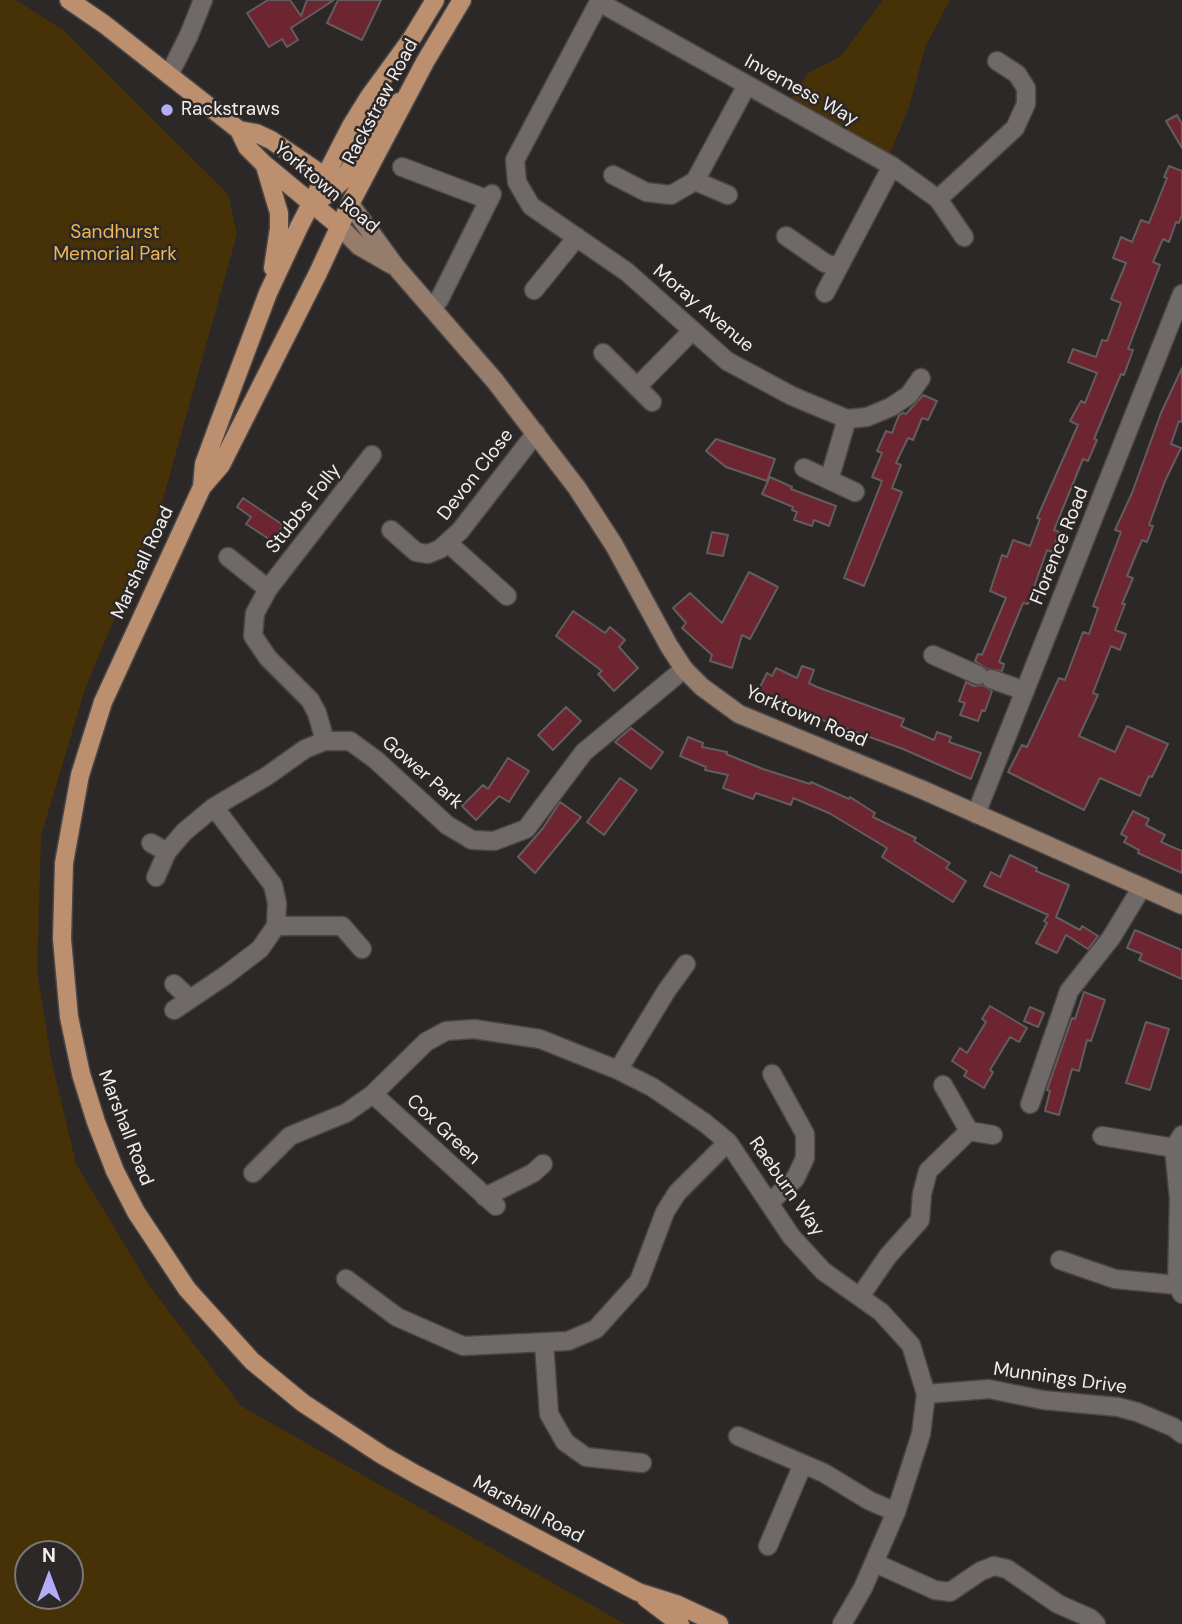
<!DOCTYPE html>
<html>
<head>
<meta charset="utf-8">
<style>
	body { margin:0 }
	#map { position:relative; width:1182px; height:1624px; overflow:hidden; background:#2c2827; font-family:"DM Sans",sans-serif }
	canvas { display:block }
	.north { position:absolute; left:14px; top:1540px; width:70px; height:70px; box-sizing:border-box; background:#2c2827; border:2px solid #7b7776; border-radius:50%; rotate:0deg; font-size:19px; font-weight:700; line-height:28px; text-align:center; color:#f1eeed }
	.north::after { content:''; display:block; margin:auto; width:24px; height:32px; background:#b3adf9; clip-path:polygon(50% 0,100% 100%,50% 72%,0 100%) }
</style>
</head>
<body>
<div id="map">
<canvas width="1182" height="1624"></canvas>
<div class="north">N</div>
</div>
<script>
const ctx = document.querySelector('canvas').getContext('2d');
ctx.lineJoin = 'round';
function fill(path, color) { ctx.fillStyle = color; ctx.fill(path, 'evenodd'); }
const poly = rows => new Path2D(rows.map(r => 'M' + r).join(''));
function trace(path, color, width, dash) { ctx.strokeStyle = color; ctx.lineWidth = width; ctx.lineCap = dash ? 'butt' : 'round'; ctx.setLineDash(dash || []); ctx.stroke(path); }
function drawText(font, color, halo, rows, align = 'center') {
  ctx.font = font + ' "DM Sans",sans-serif'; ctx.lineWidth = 5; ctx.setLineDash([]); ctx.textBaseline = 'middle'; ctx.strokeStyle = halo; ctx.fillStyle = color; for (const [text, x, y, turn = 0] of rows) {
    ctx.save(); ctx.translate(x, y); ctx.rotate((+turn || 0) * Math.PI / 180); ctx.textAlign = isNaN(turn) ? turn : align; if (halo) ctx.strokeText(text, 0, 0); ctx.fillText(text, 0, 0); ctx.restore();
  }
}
fill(poly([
	[0,0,16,0,63,30,228,194,237,234,160,510,85,689,41,836,37,972,51,1058,76,1164,149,1285,241,1406,625,1624,0,1624],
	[28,1554,70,1554,70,1596,28,1596],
	[883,0,950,0,926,45,909,107,890,154,791,99,808,73,841,56]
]), '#473107');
const building = poly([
	[268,0,290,0,301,16,307,0,334,0,291,28,298,40,287,47,282,39,269,47,247,13,268,0],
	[338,0,381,0,362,40,327,23,338,0],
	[1177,115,1182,124,1182,148,1166,121,1177,115],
	[1169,166,1182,171,1182,215,1179,223,1176,222,1169,242,1163,239,1153,262,1160,265,1128,349,1133,350,1124,375,1121,374,1094,439,1097,440,1088,461,1083,459,1054,530,1059,532,1052,552,1047,550,1028,604,1023,603,1009,637,999,662,1004,664,1002,671,987,669,975,661,978,654,982,655,1006,598,990,591,1002,555,1007,557,1013,540,1030,546,1040,519,1037,518,1078,425,1070,421,1081,401,1085,403,1097,373,1068,362,1073,349,1096,357,1102,340,1107,341,1121,303,1111,299,1126,263,1113,258,1121,237,1132,242,1141,220,1149,223,1167,178,1164,177,1169,166],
	[1182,368,1182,422,1179,421,1171,444,1181,448,1165,481,1149,525,1153,526,1147,542,1142,540,1127,576,1133,578,1122,604,1125,604,1115,630,1126,634,1120,650,1111,646,1093,693,1098,695,1079,736,1115,752,1127,726,1168,744,1152,777,1149,776,1140,796,1100,778,1084,810,1008,772,1022,745,1027,747,1059,678,1065,680,1083,632,1089,634,1098,608,1093,606,1121,532,1115,530,1132,493,1161,413,1182,368],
	[923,395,937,401,928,420,922,418,913,440,908,438,896,463,901,465,892,488,902,492,864,586,844,578,882,481,872,477,882,453,877,451,886,431,892,433,899,415,903,413,906,414,923,395],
	[716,439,775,459,767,481,726,467,706,451,716,439],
	[770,477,792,487,791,489,836,506,829,526,814,520,812,526,794,520,797,512,792,510,793,507,762,494,770,477],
	[243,498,283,525,272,541,246,524,251,517,237,507,243,498],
	[712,532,728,535,723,556,707,553,712,532],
	[749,572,778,587,750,639,742,635,732,668,710,661,712,655,682,628,686,623,673,608,690,593,722,623,749,572],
	[573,611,605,633,610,627,625,640,619,647,638,668,614,691,598,674,602,671,556,636,573,611],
	[802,666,814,670,809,683,817,687,904,719,901,726,934,740,937,732,951,737,949,742,981,753,971,779,903,749,814,717,758,691,767,673,772,676,776,668,797,678,802,666],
	[966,682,974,686,982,685,992,691,985,711,982,710,978,721,960,715,965,703,959,701,966,682],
	[566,707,581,721,553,750,538,735,566,707],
	[631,728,663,752,651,769,615,742,631,728],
	[688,737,703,743,702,747,727,752,726,754,763,769,810,784,811,782,849,799,850,797,875,813,873,817,916,838,914,841,950,863,946,868,966,881,953,902,882,857,887,848,829,813,793,798,791,805,756,793,753,799,723,788,728,775,705,770,706,767,680,756,688,737],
	[508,758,529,771,509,802,499,796,476,820,462,806,483,785,488,789,508,758],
	[620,778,637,790,604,835,587,822,620,778],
	[560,802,581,817,535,873,518,857,543,828,560,802],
	[1133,811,1149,819,1146,825,1165,835,1161,842,1182,851,1182,873,1138,853,1139,850,1124,842,1127,837,1121,834,1133,811],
	[1010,855,1037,868,1036,871,1069,885,1056,917,1080,930,1082,926,1098,936,1088,949,1066,935,1057,953,1036,943,1047,923,1044,921,1048,915,984,886,991,872,1000,877,1010,855],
	[1135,930,1182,950,1182,979,1139,960,1142,954,1127,948,1135,930],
	[1084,992,1105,1000,1091,1041,1087,1040,1079,1071,1072,1069,1059,1115,1045,1111,1050,1091,1047,1090,1072,1018,1075,1019,1084,992],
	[990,1006,1027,1028,1019,1042,1010,1037,990,1070,993,1072,984,1088,964,1076,967,1071,952,1061,960,1048,967,1053,986,1022,982,1019,990,1006],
	[1030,1007,1044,1013,1038,1027,1024,1021,1030,1007],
	[1146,1022,1169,1029,1150,1090,1126,1083,1146,1022]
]);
fill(building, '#6d2531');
trace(building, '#625d5e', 2);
const street = poly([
	[600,0,515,160,517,182,531,206,627,272,727,361,792,396,847,419,867,417,891,407,909,395,921,378],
	[599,2,892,166,938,199,964,237],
	[169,75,189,35,203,0],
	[402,167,489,200],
	[613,175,646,192,671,195,695,181,747,85],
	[695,181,728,195],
	[938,199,1015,128,1026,104,1026,88,1017,74,997,61],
	[786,236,825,263,838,267],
	[534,290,577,237],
	[825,293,892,166],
	[433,307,439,300,492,194],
	[603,353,652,402],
	[637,387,692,331],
	[804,468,855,492],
	[829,480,847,419],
	[391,530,416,552,428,554,440,549,460,531,536,433],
	[448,543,507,596],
	[228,557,268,589],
	[933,655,978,675],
	[991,679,1025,691],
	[325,741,317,713,310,700,268,658,253,636,255,613,268,589,372,455],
	[976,814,1182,294],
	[151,843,167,852],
	[156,877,167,852,184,832,214,807,267,776,305,749,325,741,350,741,376,760,447,825,472,840,494,841,526,829,584,752,684,669],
	[276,926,342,926,362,949],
	[174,984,190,999],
	[174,1010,226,975,260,949,276,926,277,903,273,885,214,807],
	[618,1070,667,990,686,964],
	[943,1085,969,1131],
	[373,1094,496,1206],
	[1030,1104,1069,991,1111,938,1142,887],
	[1182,1135,1174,1148,1179,1199,1177,1285,1182,1294],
	[1102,1136,1174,1148],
	[253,1173,290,1136,346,1113,373,1094,426,1042,446,1031,474,1029,540,1039,618,1070,652,1087,705,1123,728,1142,791,1236,823,1271,881,1312,911,1345,926,1394,921,1434,896,1512,863,1588,842,1624],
	[485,1197,533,1173,543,1164],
	[769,1203,795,1179,805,1158,805,1134,772,1074],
	[1060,1260,1115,1279,1177,1285],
	[346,1279,397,1317,463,1346,568,1341,596,1329,639,1281,665,1212,677,1193,728,1142],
	[861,1295,888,1256,920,1220,922,1194,928,1171,969,1131,993,1135],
	[544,1343,549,1414,565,1442,586,1457,642,1463],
	[926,1394,989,1389,1043,1400,1118,1407,1137,1412,1173,1427,1182,1434],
	[738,1436,824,1473,870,1501,896,1512],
	[768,1546,803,1464],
	[875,1563,935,1590,950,1592,981,1571,994,1566,1007,1569,1058,1604,1090,1618,1096,1624]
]);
const secondary = poly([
	[350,204,396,267,495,381,577,488,614,545,669,646,684,669,702,687,739,714,923,790,1182,905],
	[339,226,359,246,392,265]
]);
const primary = poly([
	[69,0,104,24,239,130,247,147,264,164,339,226],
	[462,0,425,62,350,204,318,273,221,465,202,487,103,702,80,775,64,863,62,939,69,1017,81,1074,96,1122,115,1171,136,1212,187,1289,252,1361,303,1403,382,1455,417,1475,638,1592,676,1604,719,1624],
	[239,130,256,133,271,140,324,176,331,184],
	[265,166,279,213,279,228,273,268],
	[311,203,325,196,342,181,384,115,399,102],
	[202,487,204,464,219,423,268,293,299,227,351,126,369,97,412,38,435,0],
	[646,1598,680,1624]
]);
trace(street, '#4a4645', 21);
trace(secondary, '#4a4645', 21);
trace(primary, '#4a4645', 21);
trace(street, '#6f6a68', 18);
trace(secondary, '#957c6b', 18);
trace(primary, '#bc8f6e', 18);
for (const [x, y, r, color] of [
	[167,110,7,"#b3adf9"]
]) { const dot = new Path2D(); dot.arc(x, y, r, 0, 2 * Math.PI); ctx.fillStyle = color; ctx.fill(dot); trace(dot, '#2c2827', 2.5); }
drawText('19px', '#f1eeed', '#2c2827', [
	["Inverness Way",801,91,29],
	["Rackstraw Road",381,102,-62],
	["Yorktown Road",326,188,40],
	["Moray Avenue",703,309,40],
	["Devon Close",476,475,-52],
	["Stubbs Folly",304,509,-52],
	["Florence Road",1060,546,-68],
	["Marshall Road",143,563,-65],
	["Yorktown Road",806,717,23],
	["Gower Park",422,773,41],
	["Marshall Road",125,1128,69],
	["Cox Green",443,1130,43],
	["Raeburn Way",786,1187,55],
	["Munnings Drive",1060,1379,8],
	["Marshall Road",528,1510,28]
]);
drawText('19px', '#f1eeed', '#2c2827', [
	["Rackstraws",181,110]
], 'left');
drawText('19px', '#efb653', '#2c2827', [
	["Sandhurst",115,233],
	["Memorial Park",115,255]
]);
</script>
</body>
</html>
